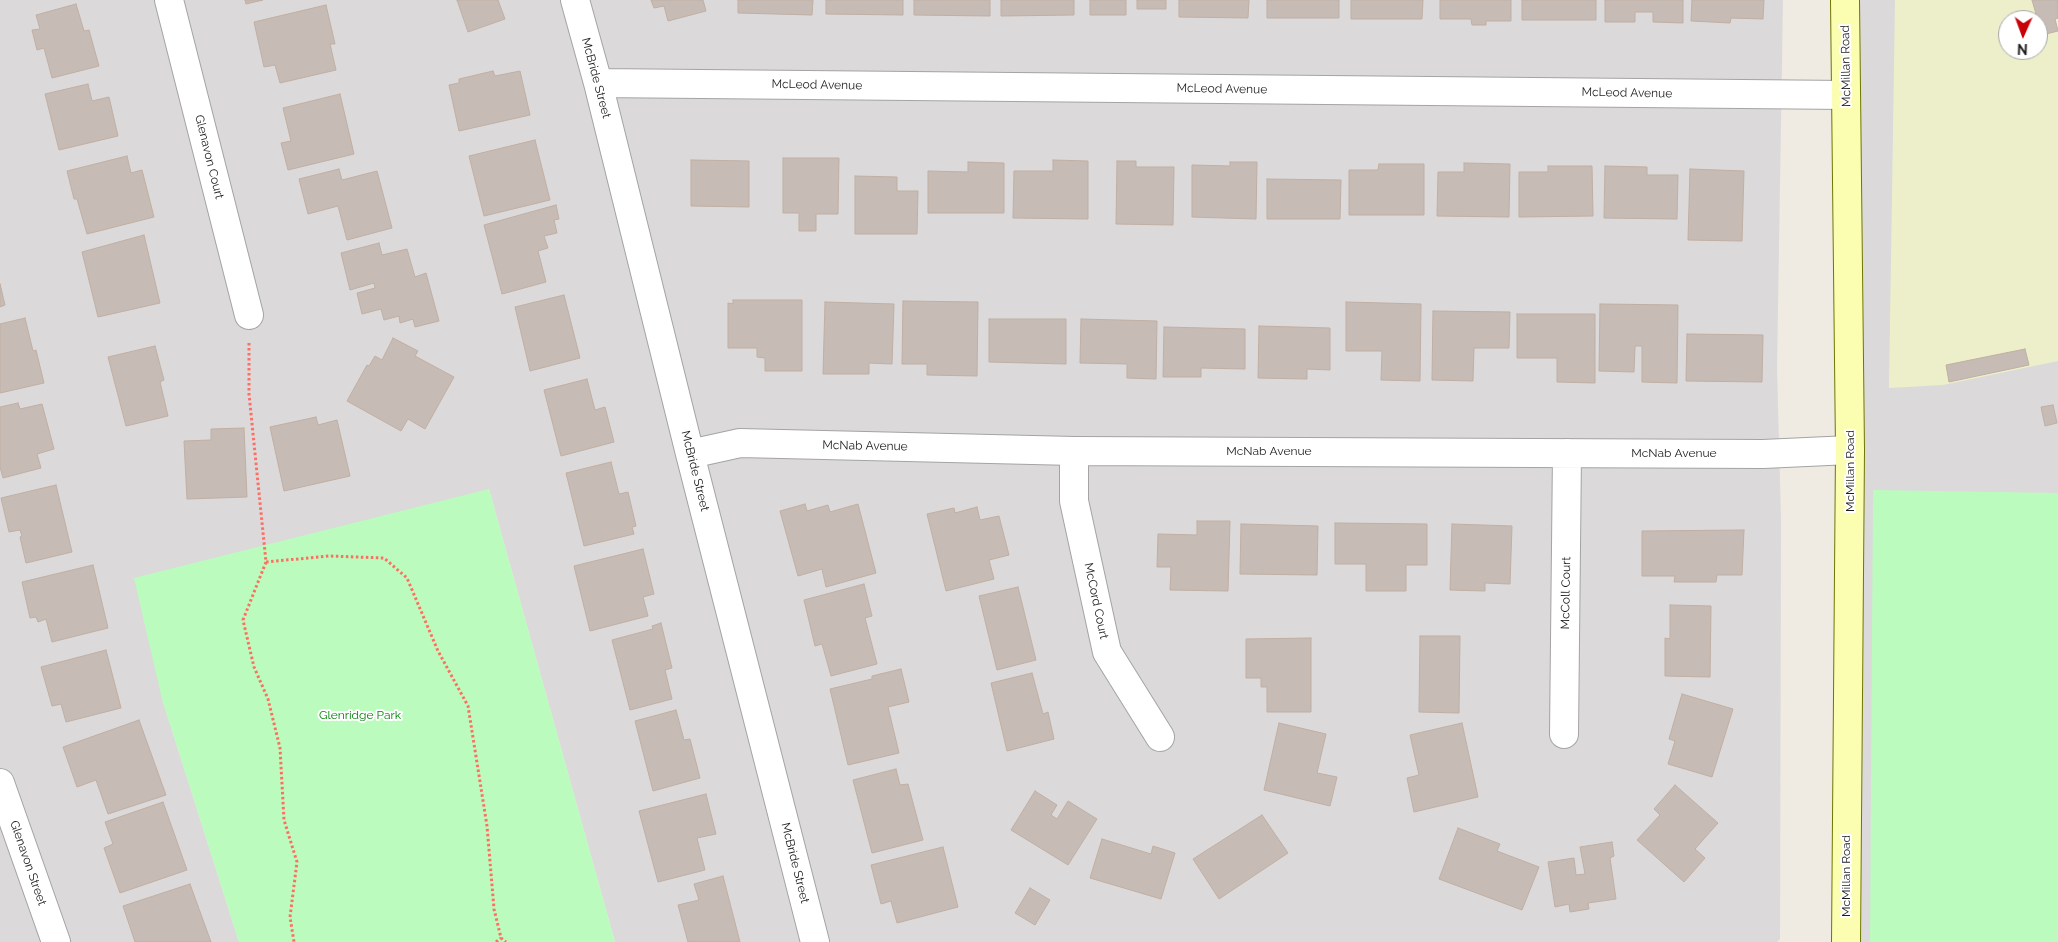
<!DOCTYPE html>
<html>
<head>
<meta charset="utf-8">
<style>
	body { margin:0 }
	#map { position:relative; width:2058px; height:942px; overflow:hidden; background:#efeae2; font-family:Raleway,sans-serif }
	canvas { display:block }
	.north { position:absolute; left:1998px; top:10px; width:50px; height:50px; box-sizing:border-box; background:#fff; border:1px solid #a5a5a5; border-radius:50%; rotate:182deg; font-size:14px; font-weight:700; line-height:20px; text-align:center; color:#1d1d1d }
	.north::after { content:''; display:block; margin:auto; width:18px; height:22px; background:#c90006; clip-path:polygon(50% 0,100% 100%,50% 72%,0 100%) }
</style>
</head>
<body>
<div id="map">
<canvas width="2058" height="942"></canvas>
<div class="north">N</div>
</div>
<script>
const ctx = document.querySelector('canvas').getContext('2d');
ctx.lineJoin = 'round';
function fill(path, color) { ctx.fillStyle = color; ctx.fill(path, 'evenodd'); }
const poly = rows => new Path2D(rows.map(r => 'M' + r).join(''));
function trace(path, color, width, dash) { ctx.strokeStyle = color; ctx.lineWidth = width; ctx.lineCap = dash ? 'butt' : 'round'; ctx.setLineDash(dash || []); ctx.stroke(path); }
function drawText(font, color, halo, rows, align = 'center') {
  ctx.font = font + ' Raleway,sans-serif'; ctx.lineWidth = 4; ctx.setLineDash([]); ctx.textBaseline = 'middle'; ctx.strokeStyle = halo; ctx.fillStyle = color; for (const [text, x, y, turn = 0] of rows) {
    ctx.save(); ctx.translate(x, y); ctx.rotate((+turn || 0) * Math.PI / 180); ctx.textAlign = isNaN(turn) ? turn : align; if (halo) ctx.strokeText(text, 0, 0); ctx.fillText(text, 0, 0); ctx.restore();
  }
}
fill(poly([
	[0,0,1783,0,1777,368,1781,519,1780,939,1777,942,615,942,489,489,162,699,239,942,0,942],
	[1855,0,2058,0,2058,942,1836,942],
	[2008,20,2038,20,2038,50,2008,50]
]), '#dbd9da');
fill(poly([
	[1895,0,2058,0,2058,361,1943,385,1889,388],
	[2008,20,2038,20,2038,50,2008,50]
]), '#edefcb');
fill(poly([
	[489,489,615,942,239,942,162,699,134,578],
	[1873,490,2058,493,2058,942,1870,942]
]), '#bbfcbe');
const building = poly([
	[245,0,263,0,246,4,245,0],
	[457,0,498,0,505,19,468,32,457,0],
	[651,0,703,0,706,11,668,21,664,6,654,8,651,0],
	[738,0,813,0,812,15,738,13,738,0],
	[826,0,903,0,903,15,826,14,826,0],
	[914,0,990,0,990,16,914,15,914,0],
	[1001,0,1074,0,1074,15,1001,16,1001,0],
	[1090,0,1126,0,1126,15,1090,15,1090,0],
	[1137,0,1166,0,1166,9,1137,9,1137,0],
	[1179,0,1249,0,1248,18,1179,17,1179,0],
	[1267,0,1339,0,1339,18,1267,18,1267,0],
	[1351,0,1423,0,1422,19,1351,19,1351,0],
	[1440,0,1511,0,1511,21,1486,21,1486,25,1472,25,1471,19,1440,19,1440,0],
	[1522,0,1596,0,1596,20,1522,20,1522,0],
	[1605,0,1683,0,1683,23,1653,22,1653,12,1635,12,1635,22,1605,22,1605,0],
	[1692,0,1764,0,1763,19,1731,18,1730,23,1691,21,1692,0],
	[2032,0,2058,0,2058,18,2055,19,2058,31,2042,35,2032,0],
	[76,4,84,31,89,30,99,66,52,78,44,48,37,50,32,30,40,29,36,15,76,4],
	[326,5,335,44,330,44,336,70,280,83,275,65,264,67,254,22,326,5],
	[493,71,495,76,520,71,530,115,459,131,449,85,459,83,459,79,493,71],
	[88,84,92,101,109,97,118,136,59,150,45,94,88,84],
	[340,94,354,154,288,170,281,143,291,141,283,108,340,94],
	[535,140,550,200,484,216,469,156,535,140],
	[127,156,131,173,142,170,154,217,87,234,77,199,74,199,67,171,127,156],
	[783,158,839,158,838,214,816,214,816,231,799,231,799,213,783,213,783,158],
	[691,160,749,161,749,207,691,206,691,160],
	[1053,160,1088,161,1088,219,1013,218,1014,171,1053,171,1053,160],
	[1117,161,1136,161,1136,167,1174,167,1173,225,1116,224,1117,161],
	[968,162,1004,163,1004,213,928,213,928,171,968,172,968,162],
	[1230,162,1257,162,1256,219,1192,217,1192,165,1230,166,1230,162],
	[1464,163,1510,164,1509,217,1437,216,1438,172,1464,172,1464,163],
	[1379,164,1424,164,1424,215,1349,215,1349,170,1378,170,1379,164],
	[1548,166,1592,166,1593,216,1519,217,1519,172,1548,172,1548,166],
	[1605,166,1647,167,1647,175,1678,175,1677,219,1604,218,1605,166],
	[339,169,342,180,377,171,392,228,347,240,338,206,308,214,299,179,339,169],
	[1690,169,1744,171,1742,241,1688,240,1690,169],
	[855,176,897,177,897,191,918,191,917,234,855,234,855,176],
	[1267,179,1341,180,1340,219,1267,219,1267,179],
	[556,205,559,219,554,220,557,233,544,236,548,248,538,251,546,282,502,294,484,225,556,205],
	[144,235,160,303,98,317,82,252,144,235],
	[379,243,382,255,407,249,415,277,426,273,439,321,415,327,413,319,400,323,399,316,384,320,381,309,362,314,357,293,375,288,374,283,350,290,341,253,379,243],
	[0,284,5,305,0,307,0,284],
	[564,295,580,358,530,371,515,307,564,295],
	[733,300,802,300,802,371,765,371,765,358,757,357,757,348,728,348,728,303,733,304,733,300],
	[903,301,978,302,977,376,927,375,927,364,902,364,903,301],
	[825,302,894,304,892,364,869,363,869,374,823,374,825,302],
	[1346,302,1421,304,1420,381,1381,380,1382,351,1346,351,1346,302],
	[1600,304,1678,305,1677,383,1642,382,1642,346,1635,346,1634,372,1599,371,1600,304],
	[1433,311,1510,312,1509,348,1474,348,1473,381,1432,380,1433,311],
	[1517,314,1595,314,1595,383,1557,382,1557,358,1517,358,1517,314],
	[25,318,33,351,36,350,44,383,0,393,0,324,25,318],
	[989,319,1066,319,1066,364,989,362,989,319],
	[1081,319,1157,321,1156,379,1127,378,1127,364,1080,363,1081,319],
	[1259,326,1330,328,1330,370,1307,369,1307,379,1258,378,1259,326],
	[1164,327,1245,329,1245,369,1201,368,1201,377,1163,377,1164,327],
	[1687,334,1763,335,1762,382,1686,381,1687,334],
	[393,338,418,351,415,356,454,377,425,429,408,419,401,431,347,401,367,365,369,366,375,356,382,360,393,338],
	[155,346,164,380,160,382,168,416,126,426,108,357,155,346],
	[2025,349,2029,365,1949,382,1946,365,2025,349],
	[587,379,595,410,605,407,614,442,561,456,544,390,587,379],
	[18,403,20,409,42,404,54,449,37,454,41,468,3,478,0,467,0,407,18,403],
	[2053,405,2057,423,2045,426,2041,407,2053,405],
	[316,417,318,425,337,420,350,476,284,491,270,427,316,417],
	[244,428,247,497,187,499,184,441,211,440,211,429,244,428],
	[611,462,619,494,628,492,636,526,632,527,634,534,584,546,566,473,611,462],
	[56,485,72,552,26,563,20,537,22,536,20,530,9,532,1,498,56,485],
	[805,504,807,511,828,505,830,512,858,504,876,573,826,587,822,569,798,576,780,511,805,504],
	[977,507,980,520,999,516,1009,555,989,560,994,579,946,591,927,514,954,508,955,513,977,507],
	[1197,521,1230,521,1228,591,1170,590,1171,567,1157,567,1158,534,1197,535,1197,521],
	[1335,523,1427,524,1427,565,1406,565,1406,591,1366,591,1366,564,1335,564,1335,523],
	[1241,524,1318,526,1317,575,1240,574,1241,524],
	[1452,524,1512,526,1510,584,1485,583,1485,591,1450,590,1452,524],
	[1744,530,1742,575,1717,575,1716,582,1674,582,1675,576,1642,576,1642,531,1744,530],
	[643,549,654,594,643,597,648,616,590,631,574,566,643,549],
	[93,565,108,628,52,642,46,619,38,622,36,617,30,618,22,582,93,565],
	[864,584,872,616,865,618,877,664,831,676,822,644,815,646,804,600,864,584],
	[1018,587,1036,660,997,670,979,596,1018,587],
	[1670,605,1711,606,1710,677,1665,676,1665,638,1670,639,1670,605],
	[661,623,672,668,665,670,672,699,630,710,612,640,653,629,652,626,661,623],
	[1420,636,1460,636,1459,713,1419,712,1420,636],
	[1311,638,1311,712,1267,712,1267,687,1261,687,1261,678,1246,678,1246,639,1311,638],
	[106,650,121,708,66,722,61,704,52,706,41,667,106,650],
	[901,669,909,702,888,707,899,753,848,765,830,689,872,679,872,676,901,669],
	[1032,673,1043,714,1048,712,1054,739,1007,751,991,683,1032,673],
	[1682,694,1733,709,1712,777,1668,764,1675,741,1669,739,1682,694],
	[676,710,684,740,690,739,700,778,653,791,635,721,676,710],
	[139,720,166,795,108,814,96,780,77,787,63,747,139,720],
	[1279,723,1326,734,1317,773,1337,777,1330,806,1264,790,1279,723],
	[1462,723,1478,797,1414,812,1407,778,1419,775,1410,735,1462,723],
	[896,769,900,785,908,784,923,840,872,853,853,780,896,769],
	[1675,785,1718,823,1695,849,1705,858,1684,882,1637,840,1660,815,1654,809,1675,785],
	[1035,791,1057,805,1051,815,1057,819,1068,801,1097,819,1068,865,1011,830,1035,791],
	[706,794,716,834,697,838,705,870,658,882,639,811,706,794],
	[163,802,187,870,120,893,104,848,113,844,105,822,163,802],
	[1262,815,1288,853,1219,899,1193,859,1262,815],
	[1458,828,1500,844,1497,851,1539,867,1522,910,1439,879,1458,828],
	[1102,839,1151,854,1153,846,1175,853,1161,899,1090,878,1102,839],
	[1612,842,1614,856,1610,858,1616,899,1588,903,1589,909,1570,912,1569,904,1555,907,1548,862,1574,858,1576,875,1585,874,1580,847,1612,842],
	[943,847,958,907,897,923,891,901,881,904,871,865,943,847],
	[723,876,740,942,688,942,678,905,699,900,694,884,723,876],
	[190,884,211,942,135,942,123,906,190,884],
	[1030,888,1050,900,1035,925,1015,913,1030,888]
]);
fill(building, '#c6bcb5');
trace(building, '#c1afa3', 1);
const street = poly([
	[169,0,249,315],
	[575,0,598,83,690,454,815,942],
	[598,83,1846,95],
	[1074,451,1074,501,1107,652,1160,737],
	[690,454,740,443,1074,451,1763,454,1850,450],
	[1564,734,1567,453],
	[0,783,56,942]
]);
const secondary = poly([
	[1845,0,1850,450,1846,942]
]);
trace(street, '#a4a4a4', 30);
trace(secondary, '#6e7700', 30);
trace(poly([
	[249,343,249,394,266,562,329,556,384,558,407,578,438,651,468,706,487,826,494,909,501,938,506,942],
	[266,562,243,620,254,667,268,699,280,748,284,820,297,862,290,917,294,942],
	[496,942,501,938]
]), '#ff6e62', 3, [2.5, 2.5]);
trace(street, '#fff', 28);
trace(secondary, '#fbfdb1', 28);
drawText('12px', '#1d1d1d', '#fff', [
	["McMillan Road",1846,66,-91],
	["McBride Street",596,78,75],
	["McLeod Avenue",817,85,1],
	["McLeod Avenue",1222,89,1],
	["McLeod Avenue",1627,93,1],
	["Glenavon Court",209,157,76],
	["McNab Avenue",865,446,1],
	["McNab Avenue",1269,451],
	["McNab Avenue",1674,453],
	["McBride Street",695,471,76],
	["McMillan Road",1850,471,-90],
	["McColl Court",1566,593,-89],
	["McCord Court",1096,601,78],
	["Glenavon Street",28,863,71],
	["McBride Street",795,863,76],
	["McMillan Road",1846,876,-90]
]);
drawText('12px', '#05800c', '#fff', [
	["Glenridge Park",360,715]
]);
</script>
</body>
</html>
